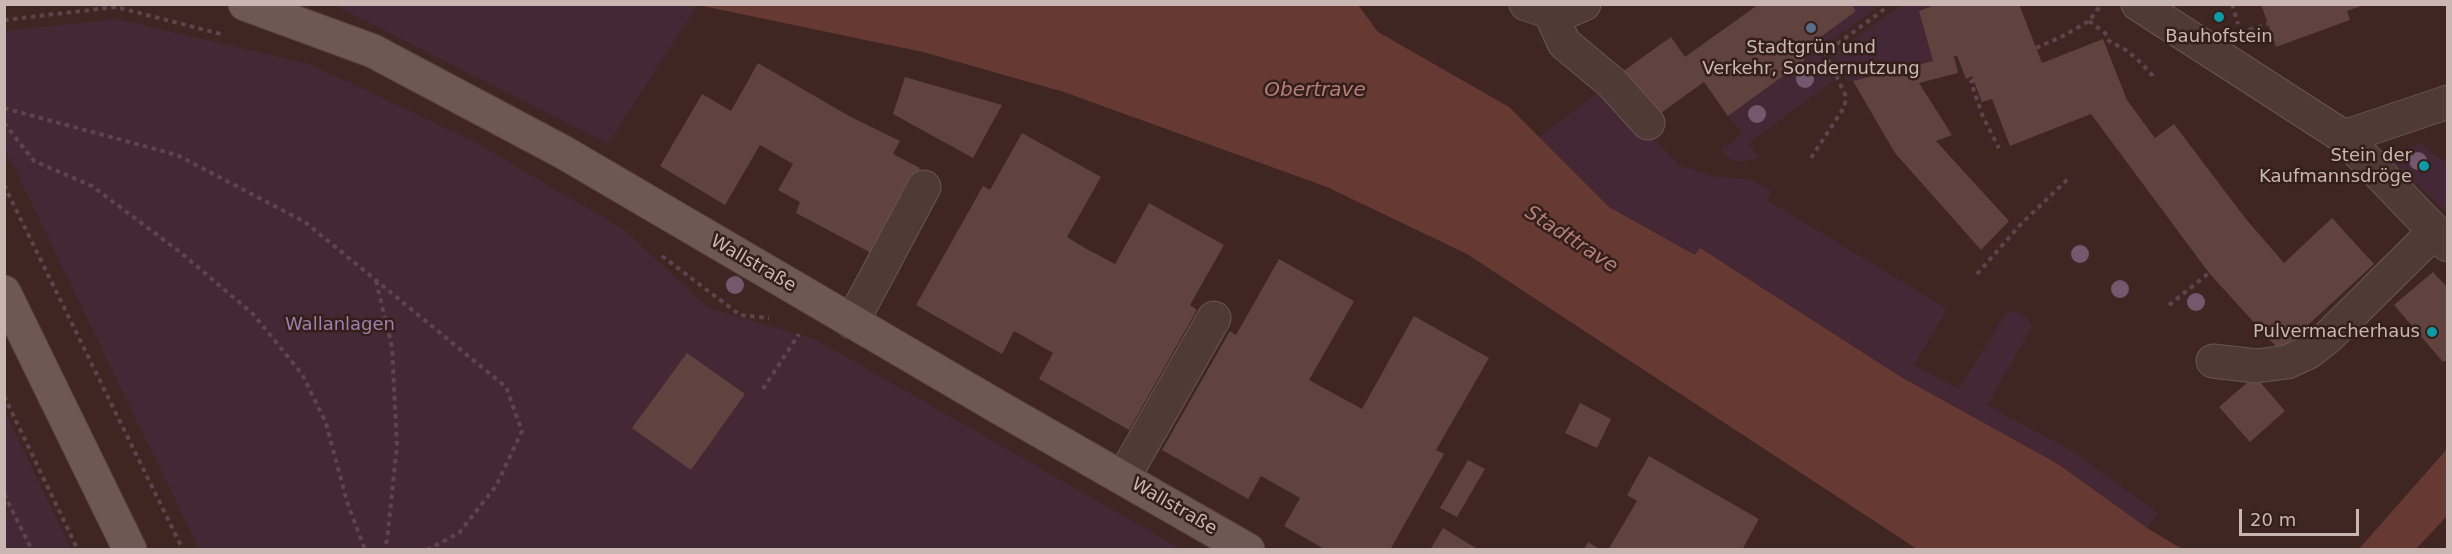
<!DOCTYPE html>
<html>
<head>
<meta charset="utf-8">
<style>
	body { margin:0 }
	#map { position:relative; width:2452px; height:554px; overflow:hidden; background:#3f2622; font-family:"DejaVu Sans",sans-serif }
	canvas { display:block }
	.frame { position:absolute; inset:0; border:6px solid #cab6b2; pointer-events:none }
	.scale { position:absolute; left:2239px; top:509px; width:120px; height:27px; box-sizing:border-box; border:3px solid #cab6b2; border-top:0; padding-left:8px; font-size:18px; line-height:21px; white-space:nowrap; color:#cab6b2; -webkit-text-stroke:4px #341f1b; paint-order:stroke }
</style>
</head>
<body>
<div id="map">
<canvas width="2452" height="554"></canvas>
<div class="frame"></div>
<div class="scale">20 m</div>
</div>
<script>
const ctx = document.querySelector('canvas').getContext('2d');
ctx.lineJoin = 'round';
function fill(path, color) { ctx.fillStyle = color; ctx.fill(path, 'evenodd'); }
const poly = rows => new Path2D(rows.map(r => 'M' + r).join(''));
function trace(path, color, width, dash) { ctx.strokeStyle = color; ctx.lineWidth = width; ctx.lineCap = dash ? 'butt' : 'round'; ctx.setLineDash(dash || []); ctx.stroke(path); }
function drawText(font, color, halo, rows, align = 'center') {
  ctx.font = font + ' "DejaVu Sans",sans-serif'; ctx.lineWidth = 5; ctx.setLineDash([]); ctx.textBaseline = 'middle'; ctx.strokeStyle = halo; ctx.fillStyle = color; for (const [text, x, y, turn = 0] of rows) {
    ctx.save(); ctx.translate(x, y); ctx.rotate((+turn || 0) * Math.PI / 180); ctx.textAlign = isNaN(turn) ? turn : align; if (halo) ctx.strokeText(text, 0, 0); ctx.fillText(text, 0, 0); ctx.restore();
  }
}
fill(poly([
	[698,4,608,144,334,5],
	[1851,5,1880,5,1818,51,1833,81,1748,144,1760,157,1746,161,1737,161,1727,156,1721,150,1742,134,1722,108,1856,11],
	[1902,5,1937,5,1919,11,1933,61,1847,82,1832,54],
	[116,19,310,64,473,141,623,229,709,308,817,340,1181,549,199,549,5,149,5,31],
	[1604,88,1679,165,1712,176,1752,180,1772,191,1767,200,1947,309,1914,365,1959,389,2005,315,2012,310,2027,318,2032,327,1987,405,2074,452,2159,514,2147,528,2058,464,1901,377,1700,248,1695,255,1609,207,1539,137],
	[2420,143,2447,164,2447,212,2389,159],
	[5,412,71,549,5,549]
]), '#452835');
fill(poly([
	[698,5,1358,5,1378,32,1509,107,1609,207,1695,255,1700,248,1901,377,2058,464,2147,528,2182,549,1917,549,1467,254,1327,187,1064,92,923,52],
	[2447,449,2447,516,2416,549,2359,549]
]), '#663a33');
fill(poly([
	[1759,4,1851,4,1856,11,1799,53,1805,60,1728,116,1704,82,1654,118,1622,72,1671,37,1685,57],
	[1938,4,2019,4,2042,63,2103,39,2127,100,2155,138,2174,124,2246,219,2284,263,2332,218,2374,264,2280,351,2209,273,2091,114,2010,146,1992,99,1982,102,1972,76,1966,79,1957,56,1954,56,1958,73,1919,83,1952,135,1936,141,2009,221,1981,250,1895,153,1853,81,1933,61,1919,11],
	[2261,4,2364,4,2364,5,2347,11,2350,20,2276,47],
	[758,63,849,116,900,141,893,154,920,168,875,255,796,213,800,202,778,190,793,164,760,145,725,205,660,166,702,94,731,111],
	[905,77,1002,105,973,158,893,114],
	[1022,133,1101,177,1067,237,1085,248,1115,264,1149,203,1224,245,1190,305,1197,310,1129,430,1039,379,1053,353,1014,331,1002,354,916,305,983,186,990,190],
	[1279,259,1354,301,1309,380,1362,409,1414,316,1489,358,1436,450,1444,454,1390,550,1326,550,1284,526,1300,498,1261,476,1248,499,1162,450,1230,331,1236,335],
	[2433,272,2448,288,2448,359,2443,362,2394,305],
	[687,353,745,394,691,470,632,428],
	[2255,376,2285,411,2250,442,2219,407],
	[1580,403,1611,419,1597,448,1565,433],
	[1649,456,1759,519,1742,550,1608,550,1637,501,1627,495],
	[1468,460,1485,469,1457,517,1440,508],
	[1443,528,1479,550,1430,550],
	[1588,542,1601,550,1584,550]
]), '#60423e');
const minor = poly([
	[1526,4,1550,12,1568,11,1584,4],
	[2138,4,2344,137,2448,245],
	[1550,12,1564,43,1612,83,1648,123],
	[2344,137,2448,102],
	[852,322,924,187],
	[2213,361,2256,366,2287,362,2309,352,2327,338,2434,232],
	[1123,478,1214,318]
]);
const major = poly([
	[245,4,373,51,563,152,1000,408,1248,550],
	[4,292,130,550]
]);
trace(minor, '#6a5551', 35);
trace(major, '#58433f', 35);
trace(poly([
	[2232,4,2238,24],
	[4,20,116,7,221,34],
	[2089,21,2105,33,2109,41,2126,50,2137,59,2155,78],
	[2249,30,2268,24],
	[2036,48,2063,36,2089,21,2101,5],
	[1974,80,1971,82,1983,117,1999,148],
	[4,108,177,155,305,222,506,387,522,431,496,486,459,533,427,550],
	[4,123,34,161,92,186,180,252,253,314,302,374,326,423,347,502,365,550],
	[1811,158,1845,106,1845,94,1825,53,1886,8,1886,4],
	[4,185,183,550],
	[662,256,740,315,769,318],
	[1977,274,2021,224,2070,177],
	[376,281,392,347,397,446,387,540,384,550],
	[2169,305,2209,273],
	[763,389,799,334],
	[4,396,78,550],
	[4,494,32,550]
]), '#5f444d', 4, [4.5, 4.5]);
trace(minor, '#4f3a36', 33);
trace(major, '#6f5854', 33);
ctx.fillStyle = '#75576e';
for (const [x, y] of [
	[1805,79],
	[1757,114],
	[2418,161],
	[2080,254],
	[735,285],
	[2120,289],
	[2196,302]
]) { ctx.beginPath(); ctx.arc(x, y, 9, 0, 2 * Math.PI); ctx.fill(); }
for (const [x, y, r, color] of [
	[2219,17,6,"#0f9aa8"],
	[1811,28,6,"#5c6f8a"],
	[2424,166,6,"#0f9aa8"],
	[2432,332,6,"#0f9aa8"]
]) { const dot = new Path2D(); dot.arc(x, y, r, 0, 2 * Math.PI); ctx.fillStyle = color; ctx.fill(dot); trace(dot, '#341f1b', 2); }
drawText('18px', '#cab6b2', '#341f1b', [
	["Bauhofstein",2219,37],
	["Stadtgrün und",1811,48],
	["Verkehr, Sondernutzung",1811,69],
	["Stein der",2412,156,"right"],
	["Kaufmannsdröge",2412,177,"right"],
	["Pulvermacherhaus",2420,332,"right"]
]);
drawText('18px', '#cab6b2', '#341f1b', [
	["Wallstraße",753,264,30],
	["Wallstraße",1174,507,30]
]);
drawText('18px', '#a27fac', '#341f1b', [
	["Wallanlagen",340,325]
]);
drawText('italic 20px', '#b47f78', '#341f1b', [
	["Obertrave",1315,91],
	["Stadttrave",1571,240,33]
]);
</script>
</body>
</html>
